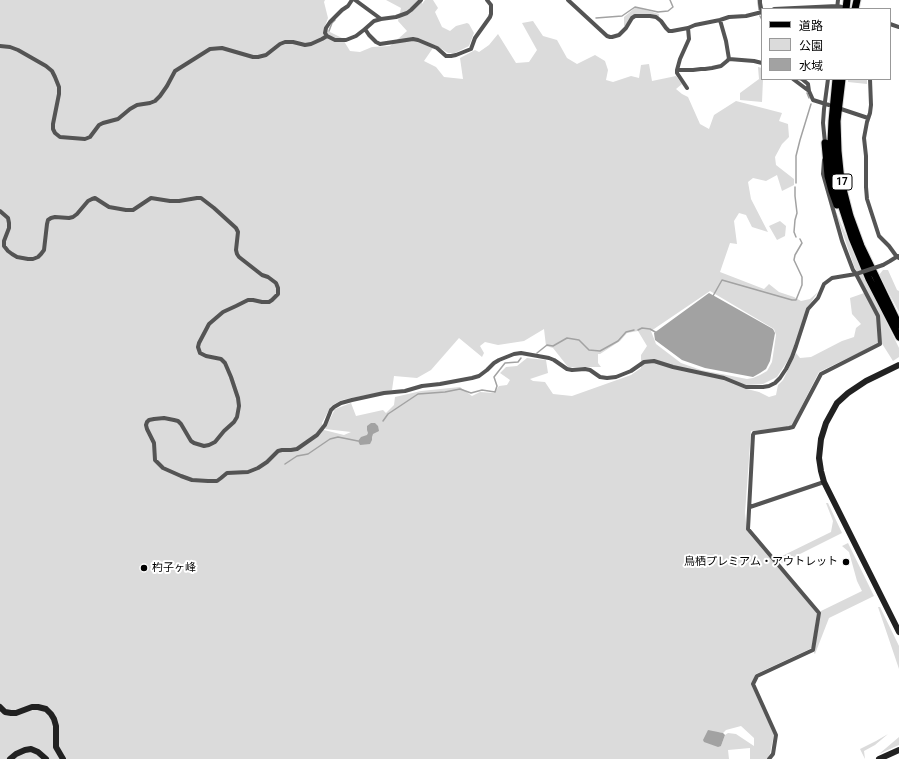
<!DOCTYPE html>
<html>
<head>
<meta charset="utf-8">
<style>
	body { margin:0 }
	#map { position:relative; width:899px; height:759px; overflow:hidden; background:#fff; font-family:Roboto,"Noto Sans JP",sans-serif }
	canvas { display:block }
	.legend { position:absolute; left:761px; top:8px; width:130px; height:72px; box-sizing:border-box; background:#fff; border:1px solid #999; margin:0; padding:5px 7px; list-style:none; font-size:12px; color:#000 }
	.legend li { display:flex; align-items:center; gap:8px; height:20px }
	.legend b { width:20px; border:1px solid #999 }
</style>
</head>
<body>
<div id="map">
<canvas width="899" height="759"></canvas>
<ul class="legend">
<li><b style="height:5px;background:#000"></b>道路</li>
<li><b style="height:11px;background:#dbdbdb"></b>公園</li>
<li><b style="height:11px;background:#a2a2a2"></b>水域</li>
</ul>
</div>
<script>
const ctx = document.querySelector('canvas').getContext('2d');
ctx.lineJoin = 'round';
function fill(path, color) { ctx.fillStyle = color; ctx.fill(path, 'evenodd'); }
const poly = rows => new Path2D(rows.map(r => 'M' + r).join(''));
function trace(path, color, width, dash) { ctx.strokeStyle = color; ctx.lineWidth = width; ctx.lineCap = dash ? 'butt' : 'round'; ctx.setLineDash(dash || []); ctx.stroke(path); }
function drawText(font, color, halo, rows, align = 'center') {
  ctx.font = font + ' Roboto,"Noto Sans JP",sans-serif'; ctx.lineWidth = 4; ctx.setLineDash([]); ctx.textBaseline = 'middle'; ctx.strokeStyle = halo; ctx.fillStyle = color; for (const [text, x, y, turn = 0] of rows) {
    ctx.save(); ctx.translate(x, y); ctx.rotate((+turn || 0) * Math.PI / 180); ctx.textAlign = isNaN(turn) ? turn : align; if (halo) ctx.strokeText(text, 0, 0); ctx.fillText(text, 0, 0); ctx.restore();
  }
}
fill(poly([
	[0,0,325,0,324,2,328,18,324,29,342,38,350,51,360,52,372,47,390,46,407,31,398,21,401,8,386,0,422,0,422,4,425,0,433,0,438,8,435,12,442,27,450,31,456,26,467,23,469,24,474,33,469,46,455,53,448,53,435,45,424,61,436,67,444,77,463,79,460,58,475,50,479,52,489,45,498,34,516,63,529,62,537,50,522,23,533,21,543,36,557,40,567,58,577,64,595,55,605,61,608,70,606,80,613,82,631,76,639,78,641,65,649,64,652,81,676,76,682,84,676,89,682,94,688,97,700,124,709,129,714,115,736,101,782,113,779,121,788,124,789,137,782,144,775,157,776,165,794,179,794,185,782,191,777,175,766,181,753,178,748,182,751,199,768,232,752,227,746,215,739,213,734,221,737,244,730,243,720,272,764,289,769,284,779,292,794,297,801,301,810,299,818,292,807,308,792,354,777,377,763,384,747,385,747,389,759,392,769,397,776,395,778,385,783,380,796,353,800,358,811,357,842,341,854,337,856,328,861,324,852,314,850,298,867,292,854,266,832,202,857,261,899,348,899,357,893,361,881,342,819,372,791,427,751,431,745,513,747,531,817,613,812,648,756,674,751,684,774,734,770,754,767,759,750,759,750,748,728,750,729,759,0,759],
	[710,291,774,329,776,335,772,362,767,371,760,375,753,378,747,379,701,370,681,363,656,344,651,331],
	[544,329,546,346,553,348,568,367,601,367,598,363,598,354,600,354,620,341,627,333,638,331,647,346,641,355,641,368,631,375,572,396,553,394,545,382,533,381,530,379,548,373,546,360,527,358,517,366,506,367,500,373,510,380,507,385,499,386,494,393,480,392,472,396,460,387,421,391,395,397,394,405,386,413,383,410,356,416,351,403,335,409,325,429,351,432,344,435,324,430,322,423,331,406,342,400,392,390,394,376,417,378,431,370,459,338,482,357,484,353,480,346,485,342,498,345,524,341],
	[741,726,754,738,754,746,736,734,728,733,725,735,721,746,716,732,723,733,726,730],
	[636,7,659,14,659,17,635,15,624,27,624,17],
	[758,67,762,68,762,79,763,79,762,102,740,100,740,93,759,79],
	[848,79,867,79,867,84,848,82],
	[780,221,786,226,785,236,777,240,769,226],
	[883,270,888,270,897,290,899,291,899,312,879,275],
	[826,503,828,503,842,533,782,563,778,558,831,532,833,521],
	[848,543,874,596,829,618,815,654,814,653,821,611,862,591,857,581,849,552,842,546],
	[878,607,880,607,899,646,899,669],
	[888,734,875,745,864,751,865,759,860,749,876,741],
	[899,737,899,745,879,754]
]), '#dbdbdb');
fill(poly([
	[709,293,773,329,775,333,770,361,766,369,760,373,753,377,705,368,682,360,655,340,654,333],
	[371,423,375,423,378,426,379,431,373,434,372,437,372,440,370,444,360,445,358,441,361,437,367,435,368,433,367,430,367,426],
	[708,730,723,733,725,735,721,746,718,747,704,742,703,740]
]), '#a2a2a2');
trace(poly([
	[758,0,759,10],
	[760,16,762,20],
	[596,18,622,16,635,7,658,12,668,11,673,7,670,0],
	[329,31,332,23,335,20],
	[797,79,801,80],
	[807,93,809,98],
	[796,183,796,156,800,140,811,104],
	[795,187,795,196,797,213,795,220,794,232,796,237],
	[713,296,722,280,792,300,796,300,802,285,802,277,794,260,795,255,802,243,800,239],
	[638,330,642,328,650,329,657,333],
	[537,353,547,345,553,346,567,338,579,340,589,350,600,351,618,341,626,332,634,330],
	[383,421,388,414,418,394,445,392,460,389,471,393,482,390,495,392,497,386,494,377,505,363,518,362,521,358],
	[285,464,297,456,308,454,330,439,338,437,358,441]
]), '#a2a2a2', 1.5);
const primary = poly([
	[846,9,847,0],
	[855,9,857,0],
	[836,79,832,121,831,141,833,165,836,184,840,201,852,238,869,279,899,337],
	[842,79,837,121,838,151,841,181,850,216,861,246,899,325],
	[825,143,828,176,832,191,837,205]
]);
trace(primary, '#dbdbdb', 9);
trace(poly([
	[355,0,381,19],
	[568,0,607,36,610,37,612,37,619,35,626,28,632,18,635,16,650,16,656,17,661,21,666,28,669,31,672,31,688,28,695,25,720,20,729,17,746,16,762,12],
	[760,0,760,3,762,13],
	[774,9,837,6,842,7],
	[837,9,838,0],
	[720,20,726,41,729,59],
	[890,24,899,27],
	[365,29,369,35,376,42,380,44,413,39,418,40,437,48,446,56,451,56,456,55,471,49,475,38,490,17,491,14,491,5,487,0],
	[327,36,335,40,346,40,356,36,365,29,374,21,381,19,396,17,407,13,411,10,421,0],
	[327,36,325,33,326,28,330,22,342,10,348,6,352,0],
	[0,46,10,47,18,50,46,66,52,71,55,77,59,87,59,94,53,124,53,129,55,133,60,137,85,139,90,137,99,125,103,123,118,119,130,109,137,105,150,103,155,101,160,96,167,86,175,71,210,49,222,48,253,57,258,57,266,55,280,44,285,42,293,42,305,45,311,44,322,39,327,36],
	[729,59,754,61,762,63],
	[677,70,693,70,701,69,705,69,712,68,721,66,727,61,729,59],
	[793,79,809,91],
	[802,79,808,84,809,91,813,100,829,105],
	[870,79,871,105,870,113,867,122,864,138,866,156,866,187,867,199,879,236,889,246,897,257,899,258],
	[687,88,677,73,677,70,680,59,689,39,688,28],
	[841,109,868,118],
	[825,143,823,123,824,109,828,79],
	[0,211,8,218,9,223,9,228,4,241,4,246,8,251,12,254,17,257,28,259,33,259,38,257,41,254,44,250,47,224,48,220,51,218,55,217,69,218,73,217,77,214,88,201,92,199,95,198,109,207,126,210,133,210,151,198,170,201,179,201,197,198,201,198,214,208,236,228,238,232,236,250,237,254,239,257,262,275,268,277,276,283,278,288,278,294,272,300,269,302,262,302,253,300,248,300,236,306,223,312,209,324,199,343,198,347,200,353,206,356,221,359,225,363,231,377,238,398,239,406,237,417,234,422,224,431,215,442,209,445,204,446,194,443,191,441,181,424,178,421,174,420,164,418,154,419,149,420,147,422,146,425,147,429,154,443,155,460,163,468,181,476,192,480,208,481,217,481,221,478,227,473,248,472,258,468,267,462,278,451,282,450,291,450,297,449,317,435,325,425,331,410,334,407,341,403,352,400,384,393,405,391,422,386,440,384,472,378,479,376,487,370,494,363,499,360,514,354,521,353,549,358,554,360,567,369,572,370,585,369,590,370,600,377,607,378,616,377,631,371,644,362,654,361,673,367,724,378,746,387,763,387,769,386,775,383,780,378,786,369,792,357,796,346,808,309,818,298,824,284,832,278,856,274],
	[883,265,890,261,898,256],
	[750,507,824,482],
	[769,759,773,754,776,735,753,684,757,676,813,650,819,613,748,529,753,435,754,433,789,428,793,427,821,374,880,344,878,316,856,274,853,270,842,241,823,174,824,160]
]), '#545454', 4);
trace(poly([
	[899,365,866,381,848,393,837,403,826,423,821,439,819,458,821,471,824,482,899,632],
	[0,707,5,712,11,713,16,713,32,707,38,707,46,709,51,714,54,719,56,726,56,747,63,759],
	[10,759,16,754,25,750,31,749,38,752,46,759],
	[879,759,899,750]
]), '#212121', 6);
trace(primary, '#000', 7);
trace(poly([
	[856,274,883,265]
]), '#545454', 4);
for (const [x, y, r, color] of [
	[846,562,4,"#000"],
	[144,568,4,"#000"]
]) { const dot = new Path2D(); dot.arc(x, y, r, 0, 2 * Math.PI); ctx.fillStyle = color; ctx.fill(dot); trace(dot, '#fff', 1.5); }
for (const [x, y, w] of [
	[842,182,20]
]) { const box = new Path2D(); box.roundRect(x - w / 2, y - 8, w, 16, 3); ctx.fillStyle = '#fff'; ctx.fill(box); trace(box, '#000', 1); }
drawText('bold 10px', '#000', null, [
	["17",842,182]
]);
drawText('11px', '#000', '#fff', [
	["鳥栖プレミアム・アウトレット",838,562],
	["杓子ヶ峰",152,568,"left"]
], 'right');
</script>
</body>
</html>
